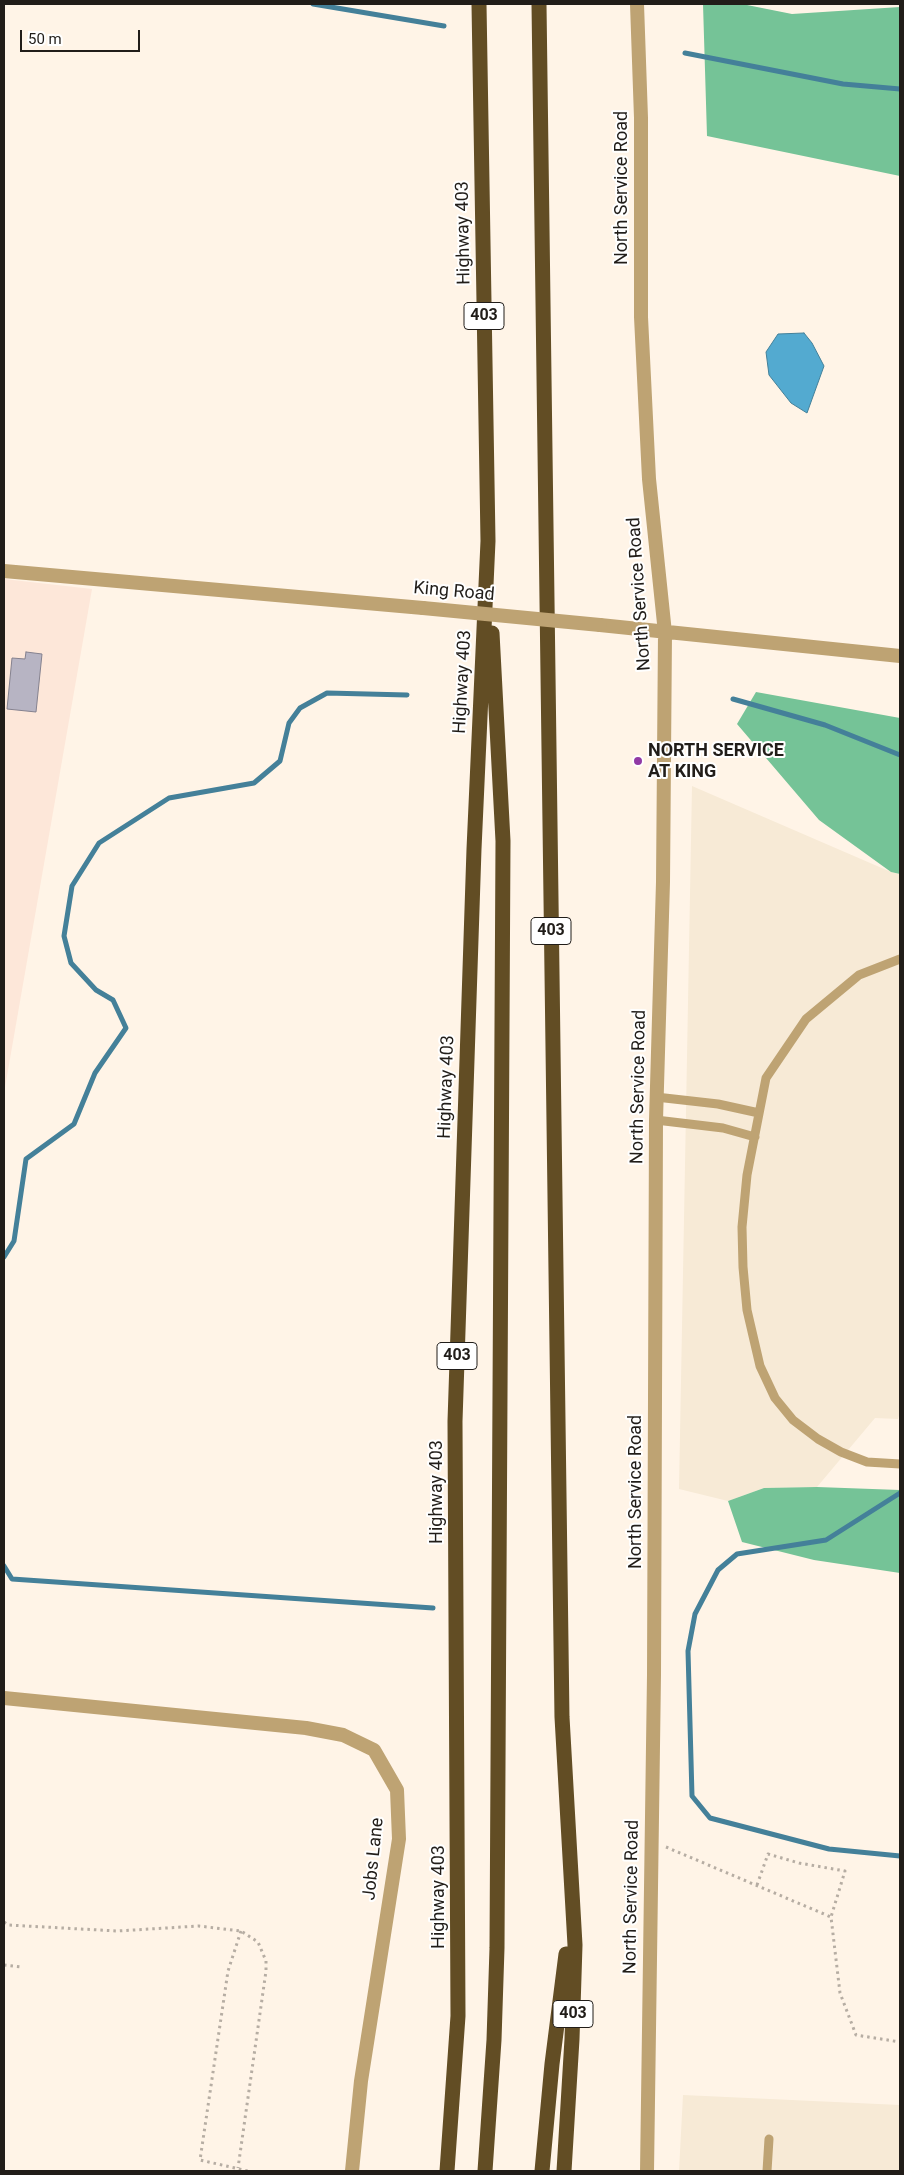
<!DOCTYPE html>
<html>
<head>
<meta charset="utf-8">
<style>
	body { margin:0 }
	#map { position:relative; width:904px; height:2175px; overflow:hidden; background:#fff4e7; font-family:Roboto,sans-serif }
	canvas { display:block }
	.frame { position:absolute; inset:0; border:5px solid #211d19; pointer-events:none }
	.scale { position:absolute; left:20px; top:30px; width:120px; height:22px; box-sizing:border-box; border:2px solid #211d19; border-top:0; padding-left:6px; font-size:15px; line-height:18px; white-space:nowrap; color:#211d19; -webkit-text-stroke:4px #fff; paint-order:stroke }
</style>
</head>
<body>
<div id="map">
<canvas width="904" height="2175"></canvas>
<div class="frame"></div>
<div class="scale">50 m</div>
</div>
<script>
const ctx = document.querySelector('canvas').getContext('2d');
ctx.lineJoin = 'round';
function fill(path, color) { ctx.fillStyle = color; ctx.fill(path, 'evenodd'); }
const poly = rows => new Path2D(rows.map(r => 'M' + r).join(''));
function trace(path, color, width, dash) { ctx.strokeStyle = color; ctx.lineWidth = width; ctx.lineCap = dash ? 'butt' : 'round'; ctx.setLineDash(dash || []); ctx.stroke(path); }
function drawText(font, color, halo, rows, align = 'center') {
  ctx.font = font + ' Roboto,sans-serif'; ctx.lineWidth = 4; ctx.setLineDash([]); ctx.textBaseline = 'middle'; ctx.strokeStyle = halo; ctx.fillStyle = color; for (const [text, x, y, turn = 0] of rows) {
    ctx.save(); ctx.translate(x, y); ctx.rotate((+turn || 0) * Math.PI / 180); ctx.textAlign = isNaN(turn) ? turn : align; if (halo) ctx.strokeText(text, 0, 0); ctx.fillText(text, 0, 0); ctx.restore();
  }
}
fill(poly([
	[692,786,891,872,900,874,900,1412,898,1419,875,1418,817,1487,764,1488,728,1501,679,1489],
	[683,2095,900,2105,900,2171,679,2171]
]), '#f7ead6');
fill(poly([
	[4,579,92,589,4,1093]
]), '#fde7d9');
fill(poly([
	[703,4,742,4,792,14,900,7,900,176,707,136],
	[756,692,900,718,900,874,891,872,819,820,737,724],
	[817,1487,900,1490,900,1573,814,1560,742,1542,728,1501,764,1488]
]), '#75c397');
const water = poly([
	[804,333,812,343,824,366,807,413,791,403,769,375,766,352,778,334,804,333]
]);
fill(water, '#53aad0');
trace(water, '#448099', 1);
trace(poly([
	[313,4,444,26],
	[685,53,843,84,900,89],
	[733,699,825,725,900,755],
	[4,1257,14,1241,26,1159,74,1124,95,1073,126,1028,113,1000,96,990,71,963,64,936,72,886,99,843,169,798,254,783,280,761,289,723,300,708,327,693,407,695],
	[900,1493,826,1540,737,1554,718,1570,695,1614,688,1651,692,1796,710,1818,829,1849,900,1856],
	[4,1566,12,1579,433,1608]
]), '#448099', 5);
const building = poly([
	[26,652,42,654,36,712,7,709,12,658,25,659,26,652]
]);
fill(building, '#b7b4c3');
trace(building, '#85828f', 1);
trace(poly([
	[666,1847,831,1917,840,1993,856,2035,900,2042],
	[757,1885,768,1854,799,1863,845,1871,831,1917],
	[4,1922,8,1925,117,1931,199,1926,241,1931,258,1942,266,1961,266,1971,238,2168],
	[241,1931,228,1971,200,2160,248,2171],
	[4,1965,22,1967]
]), '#b6ada3', 3, [2.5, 4]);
trace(poly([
	[900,959,859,975,806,1019,766,1078,747,1175,742,1227,743,1267,747,1310,760,1366,775,1398,793,1420,818,1439,841,1452,867,1462,900,1464],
	[656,1097,718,1104,759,1113],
	[656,1120,723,1128,755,1137],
	[767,2171,769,2139]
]), '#bea373', 9);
trace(poly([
	[4,1698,306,1728,343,1735,374,1750,397,1790,399,1839,361,2081,352,2171]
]), '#bea373', 14);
trace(poly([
	[637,4,641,118,641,317,649,479,665,633,663,882,656,1120,654,1675,647,2171],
	[4,571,423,608],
	[600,625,900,656]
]), '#bea373', 14);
trace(poly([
	[539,4,562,1717,575,1945,572,2039,564,2171],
	[447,2171,458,2016,455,1421,474,849,488,541,479,4],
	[485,2171,494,2040,497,1948,503,841,492,633],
	[542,2171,552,2064,566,1954]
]), '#624d24', 15);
trace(poly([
	[423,608,600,625]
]), '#bea373', 14);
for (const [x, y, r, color] of [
	[638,761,5,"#9139a5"]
]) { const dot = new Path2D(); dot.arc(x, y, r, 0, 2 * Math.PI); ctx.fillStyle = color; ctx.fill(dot); trace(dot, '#fff', 2); }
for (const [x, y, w] of [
	[484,316,40],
	[551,931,40],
	[457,1356,40],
	[573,2014,40]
]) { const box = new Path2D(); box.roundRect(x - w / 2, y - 13.5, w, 27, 4); ctx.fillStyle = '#fff'; ctx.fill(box); trace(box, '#211d19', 1); }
drawText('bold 16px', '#211d19', null, [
	["403",484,316],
	["403",551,931],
	["403",457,1356],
	["403",573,2014]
]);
drawText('18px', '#211d19', '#fff', [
	["North Service Road",622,188,-90],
	["Highway 403",464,233,-91],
	["King Road",454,592,5],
	["North Service Road",640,594,-94],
	["Highway 403",463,682,-87],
	["Highway 403",447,1087,-88],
	["North Service Road",639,1087,-89],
	["Highway 403",437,1492,-90],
	["North Service Road",636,1492,-90],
	["Jobs Lane",374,1859,-84],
	["Highway 403",439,1897,-90],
	["North Service Road",632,1897,-89]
]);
drawText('bold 18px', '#211d19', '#fff', [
	["NORTH SERVICE",648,751],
	["AT KING",648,772]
], 'left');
</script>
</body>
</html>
